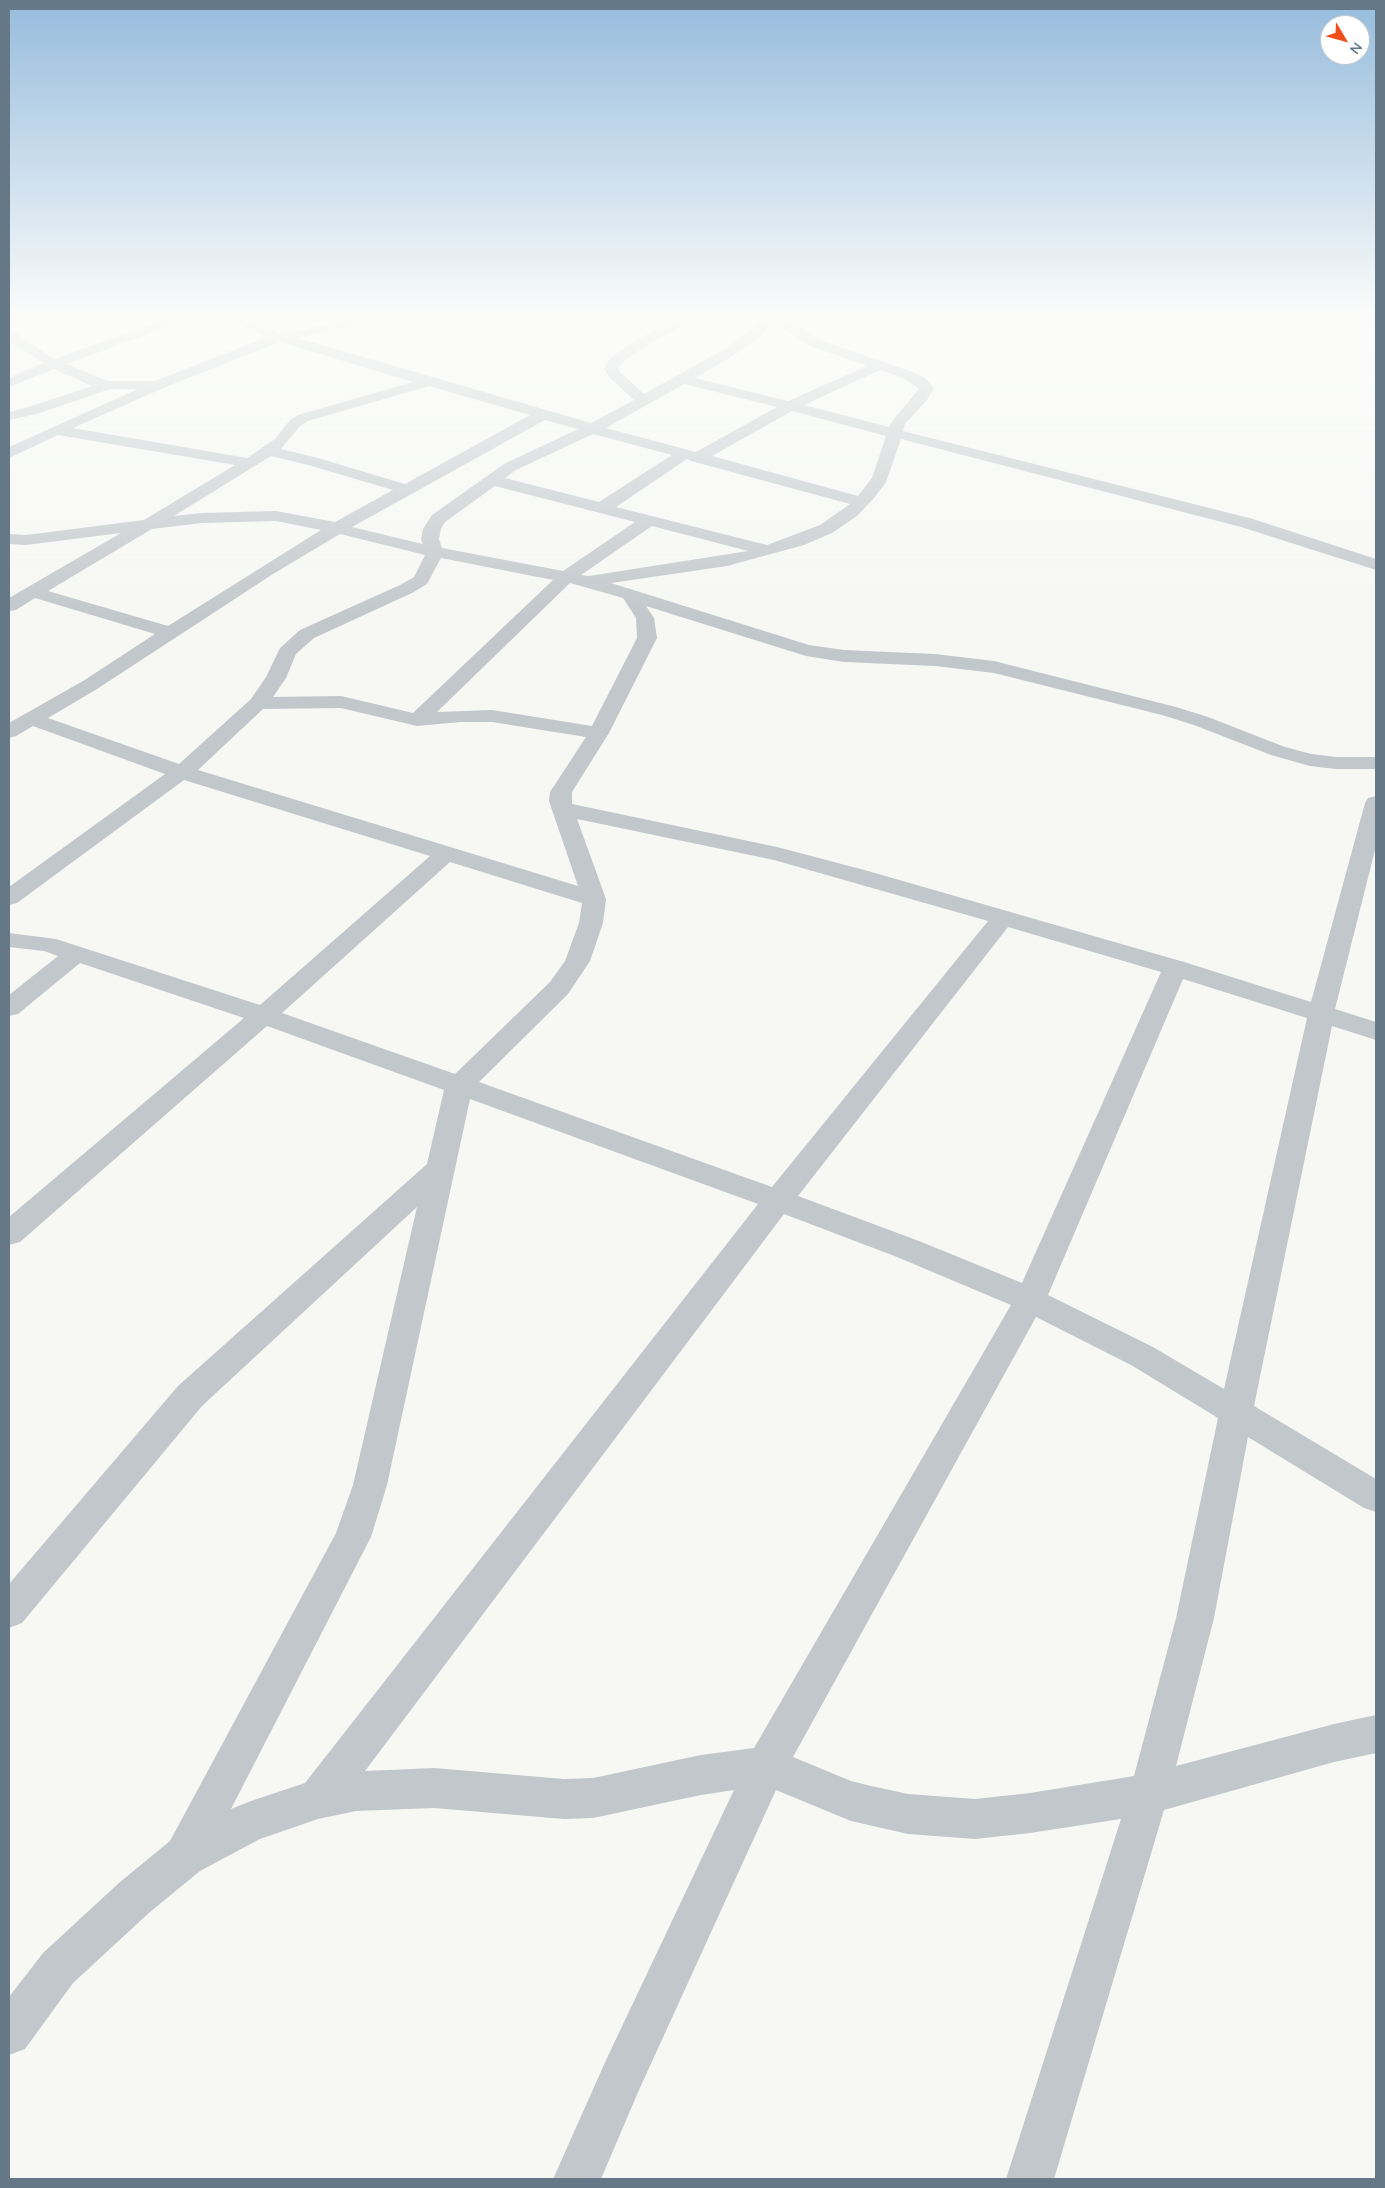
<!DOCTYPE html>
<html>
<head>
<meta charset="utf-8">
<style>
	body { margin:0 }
	#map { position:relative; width:1385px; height:2188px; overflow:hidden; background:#f7f8f4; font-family:Quicksand,sans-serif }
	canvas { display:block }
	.frame { position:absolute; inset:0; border:10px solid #647887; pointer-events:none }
	.north { position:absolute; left:1320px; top:15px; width:50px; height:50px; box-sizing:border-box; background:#fff; border:1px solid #c1c9cf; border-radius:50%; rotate:127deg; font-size:14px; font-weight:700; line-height:20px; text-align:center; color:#647887 }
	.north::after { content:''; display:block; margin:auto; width:18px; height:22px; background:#ef4f1d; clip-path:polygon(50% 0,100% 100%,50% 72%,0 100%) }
</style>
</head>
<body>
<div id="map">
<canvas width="1385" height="2188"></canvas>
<div class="frame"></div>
<div class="north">N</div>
</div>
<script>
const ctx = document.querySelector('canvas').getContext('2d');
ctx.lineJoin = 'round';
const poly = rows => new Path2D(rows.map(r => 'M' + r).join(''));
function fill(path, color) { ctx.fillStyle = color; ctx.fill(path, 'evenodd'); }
fill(poly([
	[175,315,195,315,193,318,66,364,108,381,155,381,267,337,245,328,231,315,246,315,255,322,280,333,313,328,368,315,392,315,385,319,298,338,591,423,634,400,609,377,604,368,611,357,638,339,687,315,704,315,648,345,621,363,618,368,620,372,644,394,721,351,751,330,756,324,757,315,782,315,820,340,913,372,925,378,934,388,927,400,905,424,903,431,1253,519,1376,559,1376,570,1241,527,901,439,886,482,874,498,857,516,832,533,804,545,727,566,611,583,809,645,844,650,935,654,994,661,1176,707,1208,717,1285,747,1311,754,1336,757,1376,757,1376,769,1336,769,1310,766,1271,755,1194,725,1162,715,994,673,935,666,844,662,806,656,646,606,654,618,657,638,609,733,572,792,572,804,777,847,868,871,1184,962,1311,1002,1365,803,1368,798,1376,796,1376,846,1335,1009,1376,1022,1376,1040,1332,1026,1254,1406,1376,1479,1376,1512,1364,1508,1248,1437,1214,1618,1176,1766,1334,1724,1376,1715,1376,1753,1334,1762,1164,1810,1054,2179,1006,2179,1121,1819,1030,1833,975,1839,908,1834,851,1821,776,1790,639,2090,601,2179,553,2179,607,2058,734,1790,701,1795,593,1818,564,1819,434,1808,356,1811,318,1819,260,1839,200,1871,150,1912,73,1983,25,2049,9,2055,9,1997,43,1953,120,1882,170,1841,336,1533,353,1485,417,1207,202,1406,22,1623,9,1628,9,1584,178,1386,427,1164,444,1090,267,1026,20,1242,9,1245,9,1217,244,1018,80,963,18,1014,9,1016,9,995,58,956,44,951,9,947,9,933,56,939,260,1005,430,856,184,780,17,903,9,905,9,887,165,774,33,726,16,736,9,738,9,723,83,681,155,634,35,598,16,610,9,611,9,598,121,533,26,545,9,544,9,534,26,535,144,520,235,465,58,435,9,458,9,447,138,389,110,389,37,414,9,420,9,412,28,407,92,386,54,369,9,387,9,378,43,363,9,341,9,331,14,332,55,359,175,315],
	[770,319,810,346,867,366,788,401,695,378,731,357,761,336,770,325,770,319],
	[280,342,413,382,298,415,290,420,275,439,247,458,73,428,168,386,280,342],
	[880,370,903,378,919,389,893,420,889,427,804,405,880,370],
	[684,384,777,407,696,452,606,428,684,384],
	[429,386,530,415,405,484,318,458,281,449,300,426,308,421,429,386],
	[792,411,886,436,872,478,858,496,712,456,792,411],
	[545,420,578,429,504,464,432,515,423,529,421,539,423,544,352,527,545,420],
	[593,434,672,455,599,502,505,478,516,470,593,434],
	[271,456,308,465,393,490,335,522,276,511,202,513,174,516,271,456],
	[687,459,691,461,850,504,820,525,767,545,616,507,687,459],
	[495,486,635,522,563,571,442,548,439,539,441,529,445,522,495,486],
	[276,521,321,530,168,626,48,591,152,529,202,523,276,521],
	[652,526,748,551,589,576,581,575,652,526],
	[340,534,425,555,414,577,400,585,300,630,280,648,266,677,251,699,179,764,48,718,97,689,273,574,340,534],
	[441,558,553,580,413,713,341,696,273,697,286,678,296,654,314,638,412,593,427,584,441,558],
	[570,583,623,598,636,618,637,638,592,726,492,710,437,712,570,583],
	[341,708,417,726,461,722,492,722,586,737,550,792,549,801,578,886,198,770,263,709,341,708],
	[577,819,774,860,988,921,772,1187,479,1082,568,994,590,961,603,923,606,899,577,819],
	[450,862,582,903,579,923,565,961,550,982,455,1074,282,1013,450,862],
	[1008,927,1161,972,1022,1283,919,1241,798,1196,1008,927],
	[1183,979,1307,1018,1224,1389,1153,1347,1048,1295,1183,979],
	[470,1099,758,1204,305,1783,251,1801,231,1809,371,1537,387,1485,470,1099],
	[784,1214,897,1257,1011,1305,754,1748,701,1755,593,1778,564,1779,434,1768,365,1771,784,1214],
	[1036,1317,1131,1365,1218,1418,1176,1618,1134,1776,1030,1793,975,1799,908,1794,871,1786,851,1781,793,1757,1036,1317]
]), '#c2c7cb');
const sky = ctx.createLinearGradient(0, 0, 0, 621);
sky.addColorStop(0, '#96bcdd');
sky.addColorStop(0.51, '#fbfcfa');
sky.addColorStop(1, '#fbfcfa00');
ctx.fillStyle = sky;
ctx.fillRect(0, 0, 1385, 621);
</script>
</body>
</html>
